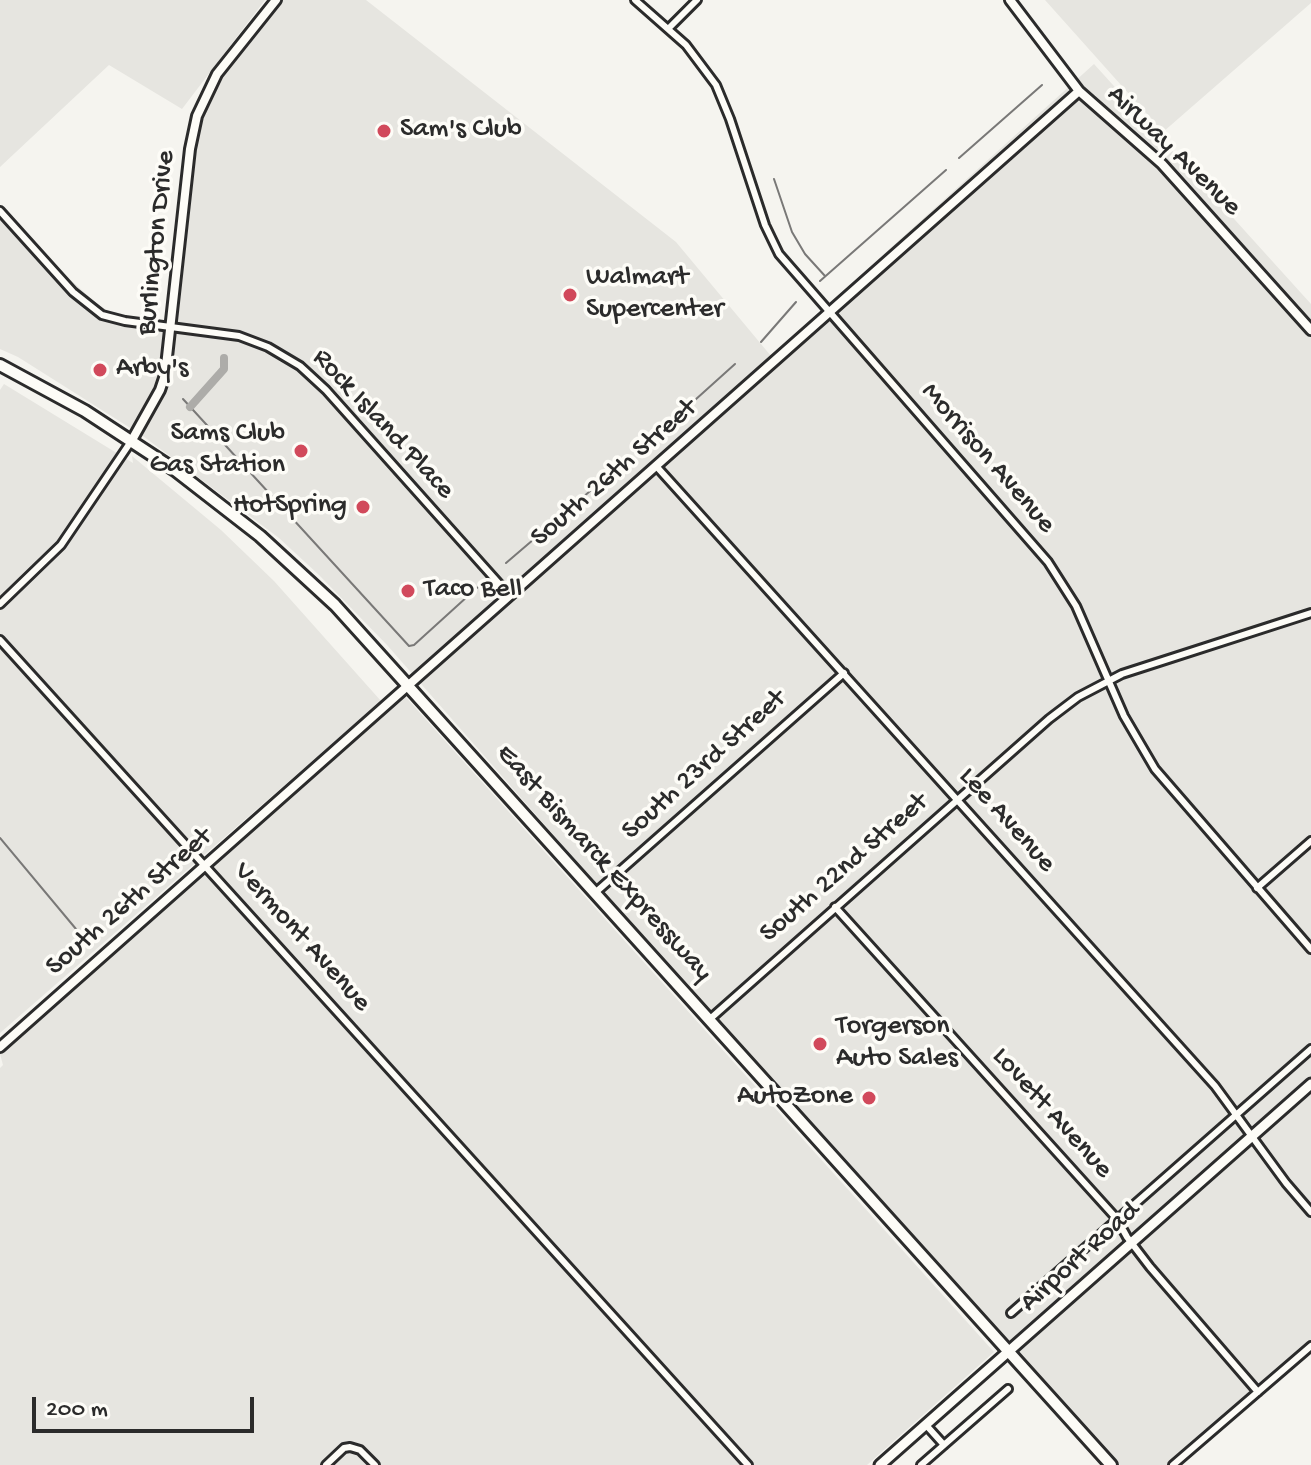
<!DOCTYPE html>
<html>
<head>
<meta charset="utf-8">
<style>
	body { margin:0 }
	#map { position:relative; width:1311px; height:1465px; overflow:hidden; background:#f5f4ef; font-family:"Gochi Hand",sans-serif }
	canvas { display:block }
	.scale { position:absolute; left:32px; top:1397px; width:222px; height:36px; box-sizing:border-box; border:4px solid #2b2b2b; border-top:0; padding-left:10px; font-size:24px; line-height:28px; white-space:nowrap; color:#2b2b2b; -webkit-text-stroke:6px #fdfcf7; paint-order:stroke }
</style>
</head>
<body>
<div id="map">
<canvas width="1311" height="1465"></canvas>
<div class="scale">200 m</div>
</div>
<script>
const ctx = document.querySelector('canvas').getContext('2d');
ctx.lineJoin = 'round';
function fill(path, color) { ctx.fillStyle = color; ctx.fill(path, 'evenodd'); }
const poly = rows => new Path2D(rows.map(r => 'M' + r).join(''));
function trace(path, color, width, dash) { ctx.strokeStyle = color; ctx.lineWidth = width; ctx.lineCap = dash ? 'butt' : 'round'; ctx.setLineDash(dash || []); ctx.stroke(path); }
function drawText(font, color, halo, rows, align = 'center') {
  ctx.font = font + ' "Gochi Hand",sans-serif'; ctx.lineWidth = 7; ctx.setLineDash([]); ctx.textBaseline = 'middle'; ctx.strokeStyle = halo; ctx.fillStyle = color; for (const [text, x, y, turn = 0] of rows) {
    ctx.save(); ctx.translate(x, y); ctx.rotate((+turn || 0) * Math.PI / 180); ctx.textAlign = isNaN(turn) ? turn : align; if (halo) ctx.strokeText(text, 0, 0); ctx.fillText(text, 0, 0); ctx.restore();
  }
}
fill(poly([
	[0,0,265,0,182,109,109,65,0,167],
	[281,0,366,0,676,242,771,356,1094,64,1311,304,1311,1353,1181,1465,1120,1465,1081,1425,657,953,387,645,319,575,279,538,143,436,18,357,0,349,0,205,59,269,99,306,125,318,178,321,198,133,220,76],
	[1045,0,1311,0,1311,3,1163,132],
	[4,384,133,463,132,456,221,530,274,581,381,701,0,1033,0,390],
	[403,694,994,1352,867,1465,0,1465,0,1068,3,1065,0,1054]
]), '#e6e5e0');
trace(poly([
	[959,158,1042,85],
	[774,179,792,232,805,254,825,276],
	[820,281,946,170],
	[761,342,796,302],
	[183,399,409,646,414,645,479,586],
	[655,436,735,364],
	[506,563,624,462],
	[0,838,91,947]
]), '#797877', 2);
trace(poly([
	[190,407,224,369,224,358]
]), '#adaca9', 8);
const minor = poly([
	[635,0,686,45,716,85,730,119,765,225,779,254,1048,562,1076,606,1124,716,1155,769,1311,949],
	[669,28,697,0],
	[0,211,73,292,102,315,125,321,239,336,268,347,300,366,326,390,510,596],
	[657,467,1215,1086,1286,1183,1311,1212],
	[0,604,61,545,132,440],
	[0,640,748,1465],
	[1257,888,1311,841],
	[596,892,844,673],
	[835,907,1117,1219,1127,1237,1150,1267,1258,1392],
	[710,1019,1049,719,1078,697,1122,674,1311,613],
	[1011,1313,1311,1049],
	[926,1425,944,1445],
	[326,1465,344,1448,350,1447,360,1450,375,1465],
	[921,1465,1008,1389],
	[1173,1465,1311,1346]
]);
const tertiary = poly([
	[1010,0,1079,91,1162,164,1311,330],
	[132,440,160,390,165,375,190,149,197,116,217,74,276,0],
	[0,1047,1079,91]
]);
const secondary = poly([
	[880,1465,1311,1084]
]);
const primary = poly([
	[0,365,85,411,175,470,260,536,335,605,1111,1465]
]);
trace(minor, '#2b2b2b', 12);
trace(tertiary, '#2b2b2b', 14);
trace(secondary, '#2b2b2b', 15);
trace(primary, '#2b2b2b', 16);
trace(minor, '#fdfcf7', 6);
trace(tertiary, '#fdfcf7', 8);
trace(secondary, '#fdfcf7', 9);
trace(primary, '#fdfcf7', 10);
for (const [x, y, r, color] of [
	[384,131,8,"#d1495b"],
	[570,295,8,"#d1495b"],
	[100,370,8,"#d1495b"],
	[301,451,8,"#d1495b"],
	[363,507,8,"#d1495b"],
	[408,591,8,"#d1495b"],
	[820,1044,8,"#d1495b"],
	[869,1098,8,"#d1495b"]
]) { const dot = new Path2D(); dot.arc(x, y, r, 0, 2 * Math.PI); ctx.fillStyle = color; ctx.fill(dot); trace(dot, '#fdfcf7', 3); }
drawText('28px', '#2b2b2b', '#fdfcf7', [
	["Sam's Club",400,131],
	["Walmart",586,279],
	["Supercenter",586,311],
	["Arby's",116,370],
	["Sams Club",285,435,"right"],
	["Gas Station",285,467,"right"],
	["HotSpring",347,507,"right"],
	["Taco Bell",424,591],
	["Torgerson",836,1028],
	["Auto Sales",836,1060],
	["AutoZone",853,1098,"right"]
], 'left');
drawText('28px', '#2b2b2b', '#fdfcf7', [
	["Airway Avenue",1173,152,44],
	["Burlington Drive",158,243,-84],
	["Rock Island Place",382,425,47],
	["Morrison Avenue",987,459,49],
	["South 26th Street",615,474,-41],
	["South 23rd Street",705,766,-42],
	["Lee Avenue",1006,821,48],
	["East Bismarck Expressway",603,864,48],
	["South 22nd Street",845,869,-41],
	["South 26th Street",130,903,-41],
	["Vermont Avenue",301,938,48],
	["Lovett Avenue",1051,1114,48],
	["Airport Road",1081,1258,-42]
]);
</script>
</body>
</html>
